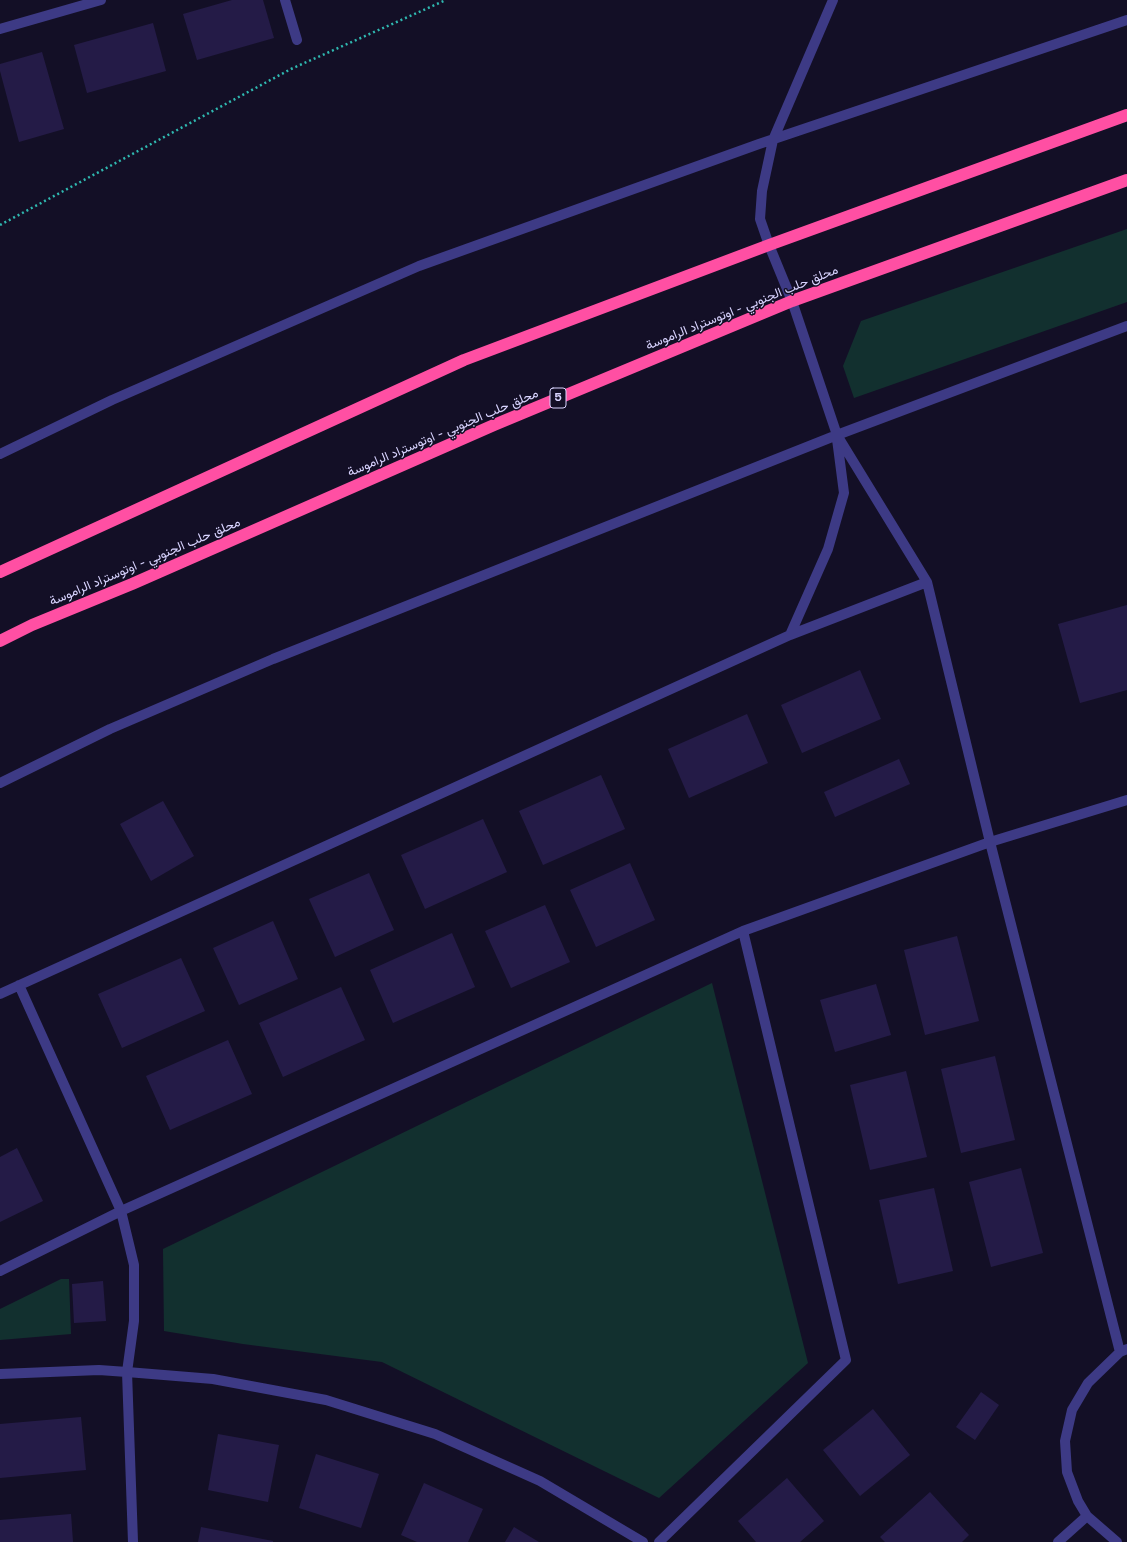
<!DOCTYPE html>
<html>
<head>
<meta charset="utf-8">
<style>
	body { margin:0 }
	canvas { display:block; background:#130f26 }
</style>
</head>
<body>
<canvas width="1127" height="1542"></canvas>
<script>
const ctx = document.querySelector('canvas').getContext('2d');
ctx.lineJoin = 'round';
function fill(path, color) { ctx.fillStyle = color; ctx.fill(path, 'evenodd'); }
const poly = rows => new Path2D(rows.map(r => 'M' + r).join(''));
function trace(path, color, width, dash) { ctx.strokeStyle = color; ctx.lineWidth = width; ctx.lineCap = dash ? 'butt' : 'round'; ctx.setLineDash(dash || []); ctx.stroke(path); }
function drawText(font, color, halo, rows, align = 'center') {
  ctx.font = font + ' "Space Grotesk",Vazirmatn,sans-serif'; ctx.lineWidth = 3; ctx.setLineDash([]); ctx.textBaseline = 'middle'; ctx.strokeStyle = halo; ctx.fillStyle = color; for (const [text, x, y, turn = 0] of rows) {
    ctx.save(); ctx.translate(x, y); ctx.rotate((+turn || 0) * Math.PI / 180); ctx.textAlign = isNaN(turn) ? turn : align; if (halo) ctx.strokeText(text, 0, 0); ctx.fillText(text, 0, 0); ctx.restore();
  }
}
fill(poly([
	[1127,229,1127,302,854,398,843,366,861,321],
	[712,983,808,1363,659,1498,382,1362,243,1344,164,1331,163,1249],
	[61,1279,69,1279,71,1334,0,1340,0,1309]
]), '#12302f');
fill(poly([
	[232,0,263,0,274,38,197,60,183,14],
	[153,23,166,71,87,93,74,45],
	[42,52,64,129,19,142,0,71,0,64],
	[1127,605,1127,690,1080,703,1058,624],
	[860,670,881,719,802,753,781,705],
	[747,714,768,763,689,798,668,749],
	[899,759,910,784,835,817,824,792],
	[601,775,625,829,543,865,519,811],
	[163,801,194,856,151,881,120,824],
	[483,819,507,872,425,909,401,855],
	[630,863,655,920,596,947,570,890],
	[369,873,394,930,335,957,309,899],
	[545,905,570,962,511,988,485,931],
	[273,921,298,979,239,1005,213,948],
	[452,933,475,987,393,1023,370,970],
	[957,936,979,1021,925,1035,904,950],
	[181,958,205,1011,122,1048,98,994],
	[876,984,891,1035,835,1052,820,1000],
	[341,987,365,1040,283,1077,259,1023],
	[228,1040,252,1094,170,1130,146,1076],
	[995,1056,1015,1140,961,1153,941,1069],
	[906,1071,927,1157,870,1170,850,1085],
	[17,1148,43,1201,0,1222,0,1157],
	[1021,1168,1043,1253,991,1267,969,1182],
	[934,1188,953,1271,898,1284,879,1200],
	[103,1281,106,1321,74,1323,72,1284],
	[981,1392,999,1405,975,1440,956,1427],
	[873,1409,910,1455,860,1496,823,1450],
	[81,1417,86,1470,0,1478,0,1424],
	[218,1434,279,1445,268,1502,208,1490],
	[316,1454,379,1474,361,1528,299,1508],
	[787,1478,824,1521,800,1542,756,1542,738,1521],
	[424,1483,483,1509,468,1542,417,1542,401,1535],
	[930,1492,969,1535,962,1542,885,1542,880,1537],
	[71,1514,73,1542,0,1542,0,1520],
	[201,1527,273,1541,273,1542,198,1542],
	[514,1527,539,1542,505,1542]
]), '#241b47');
trace(poly([
	[0,225,291,69,446,0]
]), '#2fb8b0', 2.5, [2, 3]);
trace(poly([
	[285,0,297,40],
	[833,0,773,140,762,191,760,219,769,245,792,301,837,435,927,582,990,842,1120,1352],
	[0,29,101,0],
	[0,454,112,400,419,266,759,144,1127,20],
	[790,635,828,549,844,493,837,439],
	[0,783,110,729,273,659,837,435,1127,326],
	[19,985,121,1211,134,1265,134,1321,127,1372,133,1542],
	[0,994,790,635,927,582],
	[0,1271,121,1211,743,931,990,842,1127,800],
	[0,1374,99,1370,127,1372,213,1379,326,1400,435,1434,540,1481,643,1542],
	[659,1542,846,1360,743,931],
	[1058,1542,1087,1516],
	[1117,1542,1087,1516,1078,1501,1067,1472,1065,1441,1072,1410,1088,1383,1120,1352,1127,1349]
]), '#3d3a85', 10);
trace(poly([
	[0,572,464,360,769,245,1127,115],
	[0,641,32,625,132,584,494,425,792,301,1127,180]
]), '#ff4fa3', 12);
for (const [x, y, w] of [
	[558,398,16]
]) { const box = new Path2D(); box.roundRect(x - w / 2, y - 10, w, 20, 3); ctx.fillStyle = '#130f26'; ctx.fill(box); trace(box, '#d9d4ff', 1); }
drawText('bold 12px', '#d9d4ff', null, [
	["5",558,398]
]);
drawText('13px', '#d9d4ff', '#130f26', [
	["محلق حلب الجنوبي - اوتوستراد الراموسة",742,308,-22],
	["محلق حلب الجنوبي - اوتوستراد الراموسة",443,433,-23],
	["محلق حلب الجنوبي - اوتوستراد الراموسة",145,562,-23]
]);
</script>
</body>
</html>
